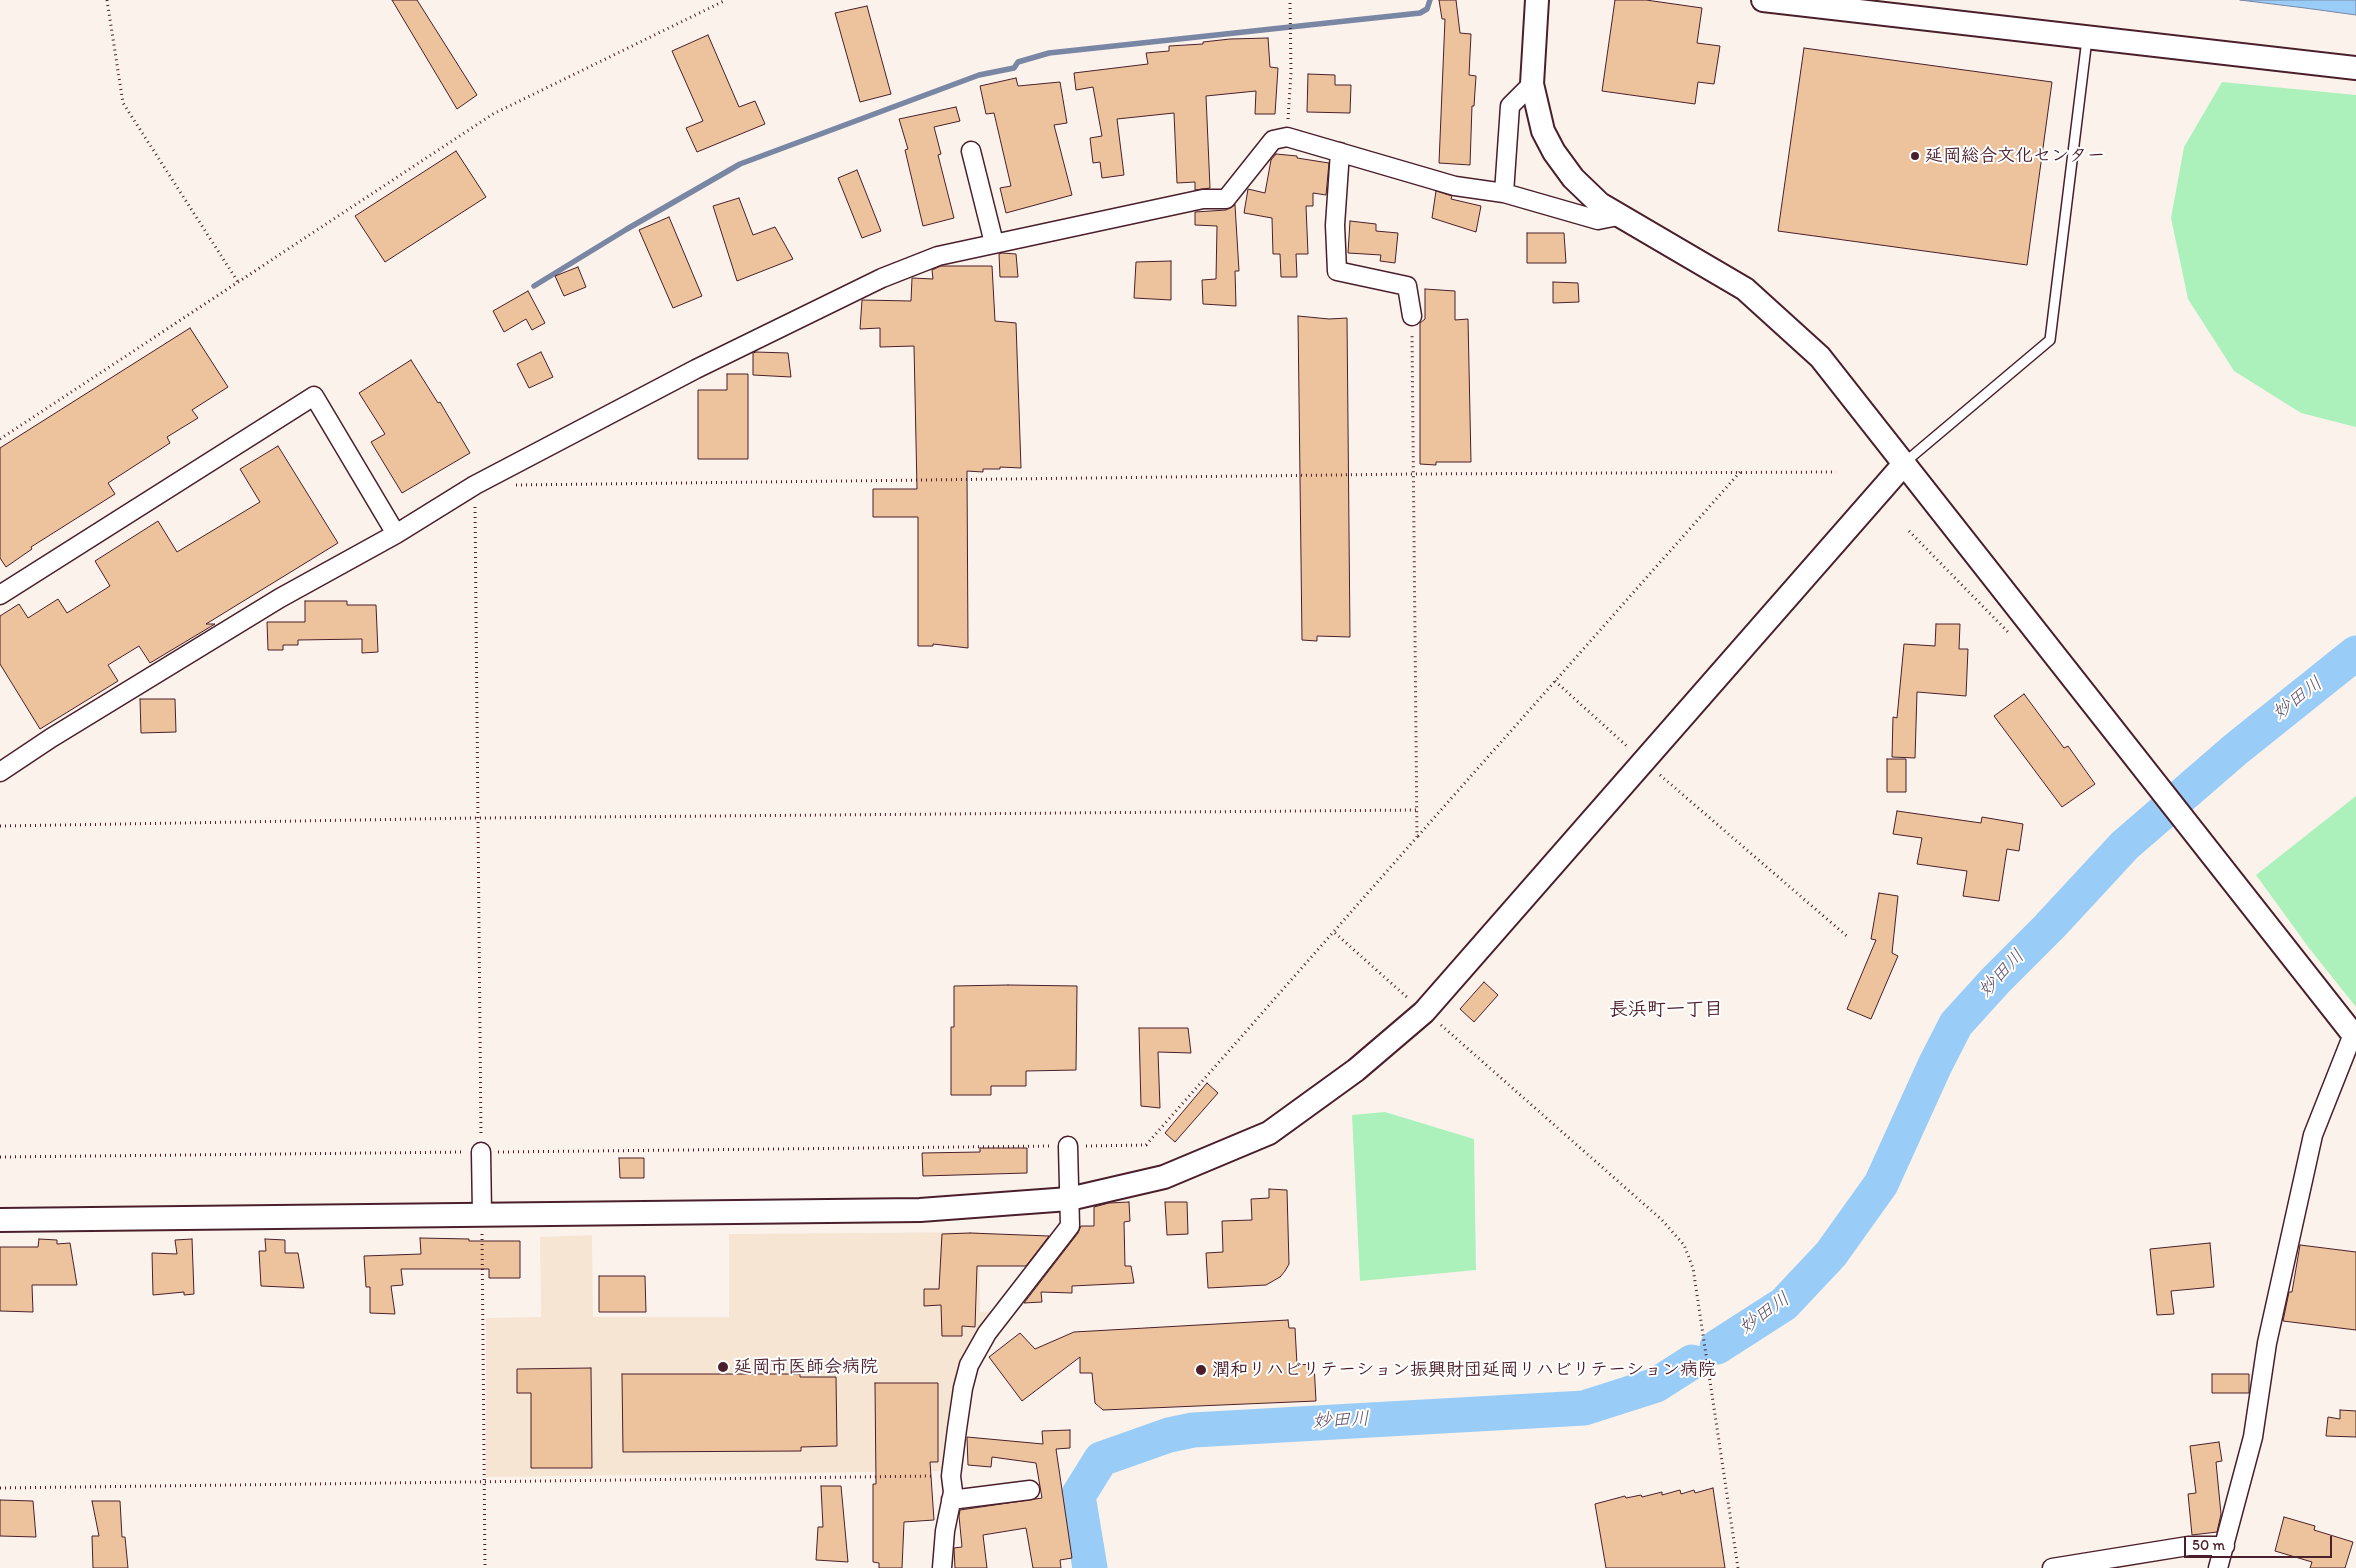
<!DOCTYPE html>
<html>
<head>
<meta charset="utf-8">
<style>
	body { margin:0 }
	#map { position:relative; width:2356px; height:1568px; overflow:hidden; background:#fbf3eb; font-family:Itim,sans-serif }
	canvas { display:block }
	.scale { position:absolute; left:2184px; top:1536px; width:148px; height:22px; box-sizing:border-box; border:2px solid #4a1f2b; border-top:0; padding-left:6px; font-size:15px; line-height:18px; white-space:nowrap; color:#4a1f2b; -webkit-text-stroke:4px #fff; paint-order:stroke }
</style>
</head>
<body>
<div id="map">
<canvas width="2356" height="1568"></canvas>
<div class="scale">50 m</div>
</div>
<script>
const ctx = document.querySelector('canvas').getContext('2d');
ctx.lineJoin = 'round';
function fill(path, color) { ctx.fillStyle = color; ctx.fill(path, 'evenodd'); }
const poly = rows => new Path2D(rows.map(r => 'M' + r).join(''));
function trace(path, color, width, dash) { ctx.strokeStyle = color; ctx.lineWidth = width; ctx.lineCap = dash ? 'butt' : 'round'; ctx.setLineDash(dash || []); ctx.stroke(path); }
function drawText(font, color, halo, rows, align = 'center') {
  ctx.font = font + ' Itim,"Klee One",sans-serif'; ctx.lineWidth = 4; ctx.setLineDash([]); ctx.textBaseline = 'middle'; ctx.strokeStyle = halo; ctx.fillStyle = color; for (const [text, x, y, turn = 0] of rows) {
    ctx.save(); ctx.translate(x, y); ctx.rotate((+turn || 0) * Math.PI / 180); ctx.textAlign = isNaN(turn) ? turn : align; if (halo) ctx.strokeText(text, 0, 0); ctx.fillText(text, 0, 0); ctx.restore();
  }
}
fill(poly([
	[979,1232,980,1312,993,1311,965,1354,955,1380,947,1466,943,1471,486,1477,486,1318,541,1317,540,1237,592,1235,593,1317,729,1317,729,1234]
]), '#f6e5d3');
fill(poly([
	[2222,82,2356,95,2356,427,2301,413,2234,371,2188,299,2171,218,2184,147],
	[2356,796,2356,1007,2309,948,2256,875],
	[1385,1112,1474,1139,1476,1270,1360,1281,1352,1115]
]), '#acf1bc');
const water = poly([
	[2240,0,2356,0,2356,15,2305,8,2240,0]
]);
fill(water, '#99ccf6');
trace(water, '#7987a5', 1);
trace(poly([
	[534,286,627,229,740,164,979,75,1014,68,1018,62,1049,53,1420,13,1427,9,1430,0]
]), '#7987a5', 5.5);
trace(poly([
	[1717,1347,1784,1304,1831,1254,1881,1184,1935,1065,1956,1024,1995,981,2049,927,2125,845,2236,749,2356,653],
	[1090,1568,1078,1496,1101,1459,1169,1435,1193,1430,1584,1408,1656,1385,1692,1362]
]), '#99ccf6', 35);
const building = poly([
	[392,0,417,0,477,95,457,109,392,0],
	[1439,0,1456,0,1460,33,1471,34,1469,75,1476,76,1474,106,1472,106,1470,165,1439,163,1445,19,1442,19,1439,0],
	[1615,0,1646,0,1702,8,1697,43,1720,46,1714,84,1698,82,1695,104,1602,91,1615,0],
	[867,6,891,94,860,102,835,13,867,6],
	[708,35,739,107,755,101,765,124,697,152,686,128,703,121,672,51,708,35],
	[1268,38,1270,67,1278,68,1275,114,1255,114,1256,91,1206,96,1210,188,1195,190,1195,182,1177,183,1174,113,1117,119,1124,175,1102,178,1100,162,1093,163,1090,138,1102,136,1093,87,1076,90,1074,73,1148,64,1146,53,1169,51,1169,46,1203,44,1203,42,1230,39,1268,38],
	[1804,48,2052,82,2027,265,1778,231,1804,48],
	[1308,74,1335,75,1335,85,1351,85,1350,113,1307,112,1308,74],
	[1016,78,1018,86,1060,82,1067,123,1054,125,1072,195,1006,213,1000,188,1011,186,994,113,986,114,980,86,1016,78],
	[956,107,960,121,934,127,941,154,938,155,954,218,923,226,905,150,908,149,899,119,956,107],
	[456,151,486,197,385,262,355,216,456,151],
	[1276,154,1297,156,1297,158,1329,163,1326,195,1313,193,1313,206,1306,206,1308,254,1296,254,1297,277,1281,277,1280,254,1273,254,1272,218,1244,213,1248,189,1265,193,1271,160,1276,154],
	[857,170,881,231,862,238,838,178,857,170],
	[1436,191,1452,196,1451,199,1481,206,1476,232,1432,218,1436,191],
	[739,198,753,235,775,227,793,259,737,281,713,206,739,198],
	[1235,205,1239,271,1235,271,1236,306,1203,304,1202,280,1216,279,1217,226,1195,225,1195,212,1226,210,1235,205],
	[669,217,702,296,673,308,639,230,669,217],
	[1350,221,1376,224,1376,231,1398,233,1395,263,1380,261,1381,255,1348,253,1350,221],
	[1527,233,1564,233,1566,263,1527,263,1527,233],
	[1002,253,1016,254,1018,277,1000,277,999,254,1002,253],
	[1171,261,1171,300,1134,298,1136,262,1171,261],
	[941,266,992,266,995,321,1016,323,1021,468,1000,467,1000,469,983,469,983,472,967,471,968,648,933,644,933,646,918,646,918,517,873,517,873,489,917,489,914,346,880,347,880,328,860,329,862,300,911,301,912,278,933,279,932,270,941,266],
	[578,267,586,287,564,296,555,276,578,267],
	[1553,282,1578,283,1579,302,1553,303,1553,282],
	[1425,289,1455,291,1455,320,1468,319,1471,462,1436,462,1436,465,1420,464,1420,323,1425,319,1425,289],
	[528,291,545,323,532,330,526,319,504,332,493,311,528,291],
	[1298,316,1329,319,1347,318,1350,637,1317,636,1317,641,1302,640,1298,316],
	[190,328,228,387,192,410,198,418,167,437,170,443,108,483,115,494,31,547,32,549,6,567,0,558,0,448,190,328],
	[541,352,553,377,529,388,517,364,541,352],
	[756,352,788,353,791,377,753,375,753,353,756,352],
	[411,360,438,403,440,402,470,453,402,493,371,442,385,434,359,393,411,360],
	[727,374,748,374,748,459,698,459,698,390,727,390,727,374],
	[278,446,338,543,206,624,215,624,150,663,139,646,108,665,118,681,40,729,0,664,0,616,19,604,28,618,58,599,67,613,110,586,95,561,158,521,177,552,260,502,240,469,278,446],
	[305,601,347,601,347,605,376,605,378,652,362,653,362,639,298,640,298,645,283,645,283,650,268,650,267,622,305,622,305,601],
	[1936,624,1960,624,1959,649,1968,649,1966,696,1917,692,1915,758,1892,757,1893,717,1897,718,1904,644,1935,646,1936,624],
	[2024,694,2064,748,2068,746,2095,784,2062,807,1994,716,2024,694],
	[140,699,175,699,176,732,141,733,140,699],
	[1887,759,1906,759,1906,792,1887,792,1887,759],
	[1897,811,1981,823,1982,817,2023,824,2019,851,2007,849,1999,901,1963,896,1967,871,1917,864,1922,838,1893,834,1897,811],
	[1879,893,1898,896,1892,953,1898,956,1871,1019,1847,1009,1876,940,1871,939,1879,893],
	[1484,982,1498,995,1474,1022,1460,1009,1484,982],
	[1008,985,1077,986,1076,1070,1026,1071,1026,1086,991,1086,991,1095,951,1095,951,1027,954,1027,954,986,1008,985],
	[1139,1028,1188,1028,1191,1053,1158,1052,1160,1108,1141,1106,1139,1028],
	[1207,1083,1218,1093,1175,1142,1165,1133,1207,1083],
	[980,1148,1027,1148,1027,1173,923,1176,922,1153,980,1152,980,1148],
	[619,1158,644,1158,644,1178,620,1178,619,1158],
	[1269,1189,1287,1190,1289,1264,1285,1271,1280,1277,1266,1285,1208,1288,1206,1253,1223,1252,1222,1221,1252,1220,1251,1199,1269,1198,1269,1189],
	[1129,1202,1130,1221,1124,1222,1125,1266,1131,1266,1134,1283,1072,1286,1072,1293,1041,1292,1042,1302,1024,1303,1078,1233,1081,1226,1094,1226,1094,1207,1109,1203,1129,1202],
	[1165,1202,1187,1202,1188,1234,1167,1235,1165,1202],
	[970,1233,1049,1236,1026,1266,977,1266,975,1327,962,1326,962,1336,942,1336,941,1305,924,1306,924,1289,939,1289,942,1234,970,1233],
	[420,1238,469,1239,469,1241,520,1241,520,1278,489,1278,489,1269,401,1269,403,1285,391,1286,395,1314,370,1313,370,1287,366,1287,364,1256,421,1254,420,1238],
	[39,1239,57,1240,57,1244,70,1243,77,1285,32,1285,33,1312,0,1311,0,1247,38,1247,39,1239],
	[192,1239,194,1294,184,1295,184,1292,153,1295,152,1253,177,1254,175,1240,192,1239],
	[265,1239,285,1240,285,1253,298,1253,304,1288,261,1286,259,1251,266,1251,265,1239],
	[2210,1243,2214,1287,2171,1291,2174,1314,2157,1315,2150,1249,2210,1243],
	[2300,1245,2356,1252,2356,1330,2283,1321,2289,1292,2292,1292,2300,1245],
	[599,1276,645,1276,646,1312,599,1312,599,1276],
	[1288,1320,1289,1328,1295,1328,1297,1365,1314,1364,1316,1401,1103,1410,1095,1403,1092,1373,1080,1373,1080,1357,1022,1401,989,1357,1020,1333,1035,1349,1074,1332,1288,1320],
	[591,1368,592,1468,531,1468,531,1393,517,1393,517,1369,591,1368],
	[622,1374,800,1374,800,1377,836,1377,837,1446,801,1447,801,1451,623,1452,622,1374],
	[2212,1374,2249,1374,2249,1393,2212,1393,2212,1374],
	[875,1383,938,1383,938,1462,930,1462,934,1520,904,1522,902,1568,879,1568,879,1563,873,1562,873,1484,876,1484,875,1383],
	[2340,1410,2356,1411,2356,1437,2326,1436,2328,1417,2340,1419,2340,1410],
	[1070,1430,1070,1448,1056,1449,1072,1558,1060,1560,1061,1568,1033,1568,1026,1528,983,1535,987,1568,955,1568,954,1548,962,1547,959,1516,960,1510,1042,1498,1036,1463,992,1457,991,1467,968,1465,967,1437,1043,1444,1042,1431,1070,1430],
	[2219,1442,2222,1461,2216,1462,2221,1514,2217,1532,2192,1535,2188,1494,2196,1493,2190,1446,2219,1442],
	[821,1486,841,1486,848,1562,816,1560,818,1527,823,1527,821,1486],
	[1713,1488,1725,1568,1606,1568,1595,1504,1625,1496,1626,1498,1641,1495,1642,1497,1662,1492,1662,1495,1680,1490,1681,1494,1694,1490,1695,1493,1713,1488],
	[0,1500,33,1501,36,1537,0,1536,0,1500],
	[92,1501,120,1501,122,1537,125,1537,128,1568,93,1568,92,1536,99,1536,92,1501],
	[2284,1517,2315,1526,2314,1530,2353,1542,2345,1568,2310,1568,2312,1562,2275,1551,2284,1517]
]);
fill(building, '#ecc39c');
trace(building, '#4a1f2b', 1);
const service = poly([
	[1904,463,2050,340,2087,39]
]);
const minor = poly([
	[971,151,994,243],
	[1340,152,1335,225,1337,271,1407,286,1412,316],
	[1504,193,1510,106,1532,84],
	[0,595,314,396,396,534],
	[0,772,51,738,280,598,396,534,475,485,696,369,882,278,938,256,1203,199,1226,199,1273,140,1287,137,1455,186,1504,193,1598,220,1618,216],
	[481,1152,482,1213],
	[951,1500,1030,1490],
	[942,1568,945,1531,953,1492,951,1476,957,1429,963,1388,969,1365,987,1333,1070,1226,1068,1146],
	[2052,1568,2188,1546,2225,1546],
	[2218,1568,2253,1437,2267,1343,2313,1135,2353,1034]
]);
const tertiary = poly([
	[1537,0,1532,84,1543,131,1554,152,1573,178,1600,204,1745,289,1820,357,2356,1038],
	[1763,0,2356,68],
	[0,1220,920,1210,1069,1199,1164,1177,1269,1133,1356,1070,1424,1012,1904,464]
]);
trace(service, '#4a1f2b', 12);
trace(minor, '#4a1f2b', 21);
trace(tertiary, '#4a1f2b', 26);
trace(poly([
	[107,0,123,103,238,282],
	[1288,119,1291,73,1290,0],
	[0,439,493,114,726,0],
	[516,485,1414,474,1836,472],
	[475,507,481,1136],
	[1909,531,2008,632],
	[1555,681,1629,748],
	[1660,775,1849,938],
	[0,826,477,818,1418,810],
	[1418,836,1740,472],
	[1335,933,1409,999],
	[1441,1025,1662,1220,1684,1245,1693,1268,1738,1568],
	[1086,1146,1146,1145,1417,837,1412,334],
	[498,1152,1052,1146],
	[0,1157,464,1152],
	[482,1234,485,1568],
	[0,1488,933,1476]
]), '#4a1f2b', 3, [1, 4]);
trace(service, '#fff', 9);
trace(minor, '#fff', 18);
trace(tertiary, '#fff', 22);
for (const [x, y, r, color] of [
	[1915,156,5,"#4a1f2b"],
	[723,1367,6,"#4a1f2b"],
	[1201,1370,6,"#4a1f2b"]
]) { const dot = new Path2D(); dot.arc(x, y, r, 0, 2 * Math.PI); ctx.fillStyle = color; ctx.fill(dot); trace(dot, '#fff', 2); }
drawText('bold 18px', '#4a1f2b', '#fff', [
	["延岡総合文化センター",1925,156],
	["延岡市医師会病院",734,1367],
	["潤和リハビリテーション振興財団延岡リハビリテーション病院",1212,1370]
], 'left');
drawText('italic 19px', '#625368', '#fff', [
	["妙田川",2298,699,-38],
	["妙田川",2002,974,-47],
	["妙田川",1765,1314,-36],
	["妙田川",1341,1421,-3]
]);
drawText('bold 19px', '#4a1f2b', '#fff', [
	["長浜町一丁目",1666,1010]
]);
</script>
</body>
</html>
